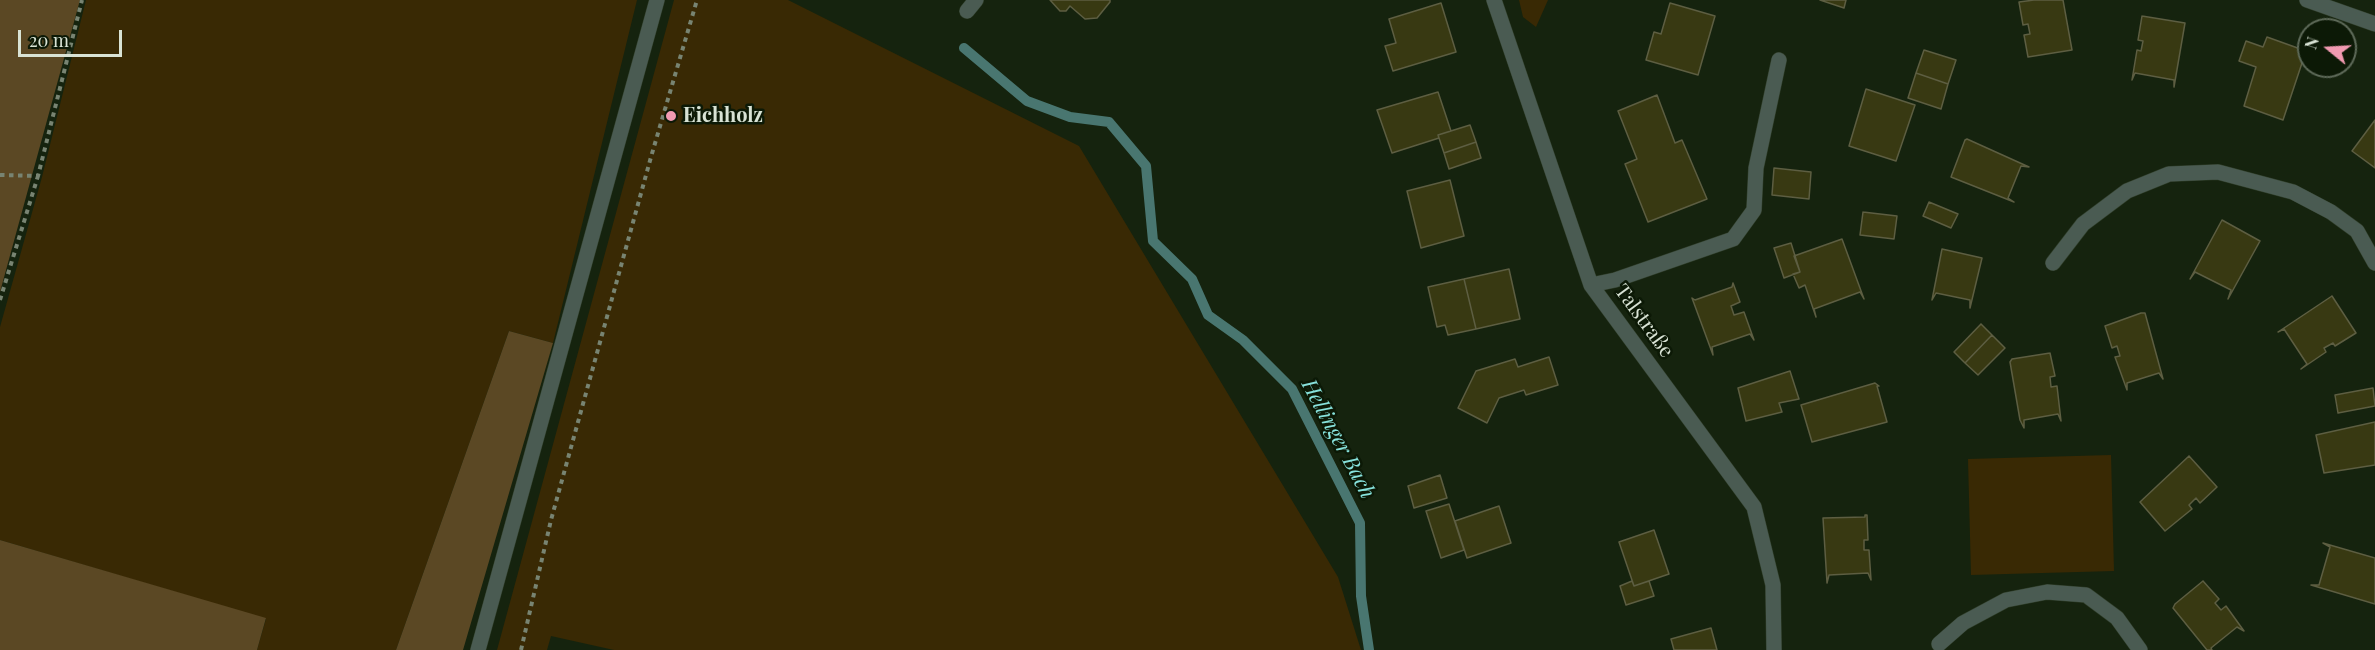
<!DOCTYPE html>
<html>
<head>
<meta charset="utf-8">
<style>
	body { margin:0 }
	#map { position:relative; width:2375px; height:650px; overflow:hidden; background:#15230e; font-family:"Playfair Display",serif }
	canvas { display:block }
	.north { position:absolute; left:2297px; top:18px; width:60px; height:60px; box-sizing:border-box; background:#0c1906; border:2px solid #5e6a59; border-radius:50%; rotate:288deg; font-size:16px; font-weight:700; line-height:24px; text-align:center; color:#d9e3d5 }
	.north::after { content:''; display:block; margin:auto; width:21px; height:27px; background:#f19ab1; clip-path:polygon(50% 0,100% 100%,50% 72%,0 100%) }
	.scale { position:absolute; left:18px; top:30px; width:104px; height:27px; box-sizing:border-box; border:3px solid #d9e3d5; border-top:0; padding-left:8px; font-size:18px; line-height:21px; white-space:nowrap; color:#d9e3d5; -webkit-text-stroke:4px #0c1906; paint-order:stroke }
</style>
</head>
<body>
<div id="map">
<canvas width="2375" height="650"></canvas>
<div class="north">N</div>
<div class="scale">20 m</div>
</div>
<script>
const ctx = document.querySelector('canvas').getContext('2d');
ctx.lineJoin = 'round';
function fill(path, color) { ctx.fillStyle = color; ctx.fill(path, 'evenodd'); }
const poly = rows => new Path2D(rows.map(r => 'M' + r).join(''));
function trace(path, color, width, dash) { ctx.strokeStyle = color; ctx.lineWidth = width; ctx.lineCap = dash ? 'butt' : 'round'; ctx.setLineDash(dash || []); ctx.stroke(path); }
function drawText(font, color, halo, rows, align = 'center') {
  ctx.font = font + ' "Playfair Display",serif'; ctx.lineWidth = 5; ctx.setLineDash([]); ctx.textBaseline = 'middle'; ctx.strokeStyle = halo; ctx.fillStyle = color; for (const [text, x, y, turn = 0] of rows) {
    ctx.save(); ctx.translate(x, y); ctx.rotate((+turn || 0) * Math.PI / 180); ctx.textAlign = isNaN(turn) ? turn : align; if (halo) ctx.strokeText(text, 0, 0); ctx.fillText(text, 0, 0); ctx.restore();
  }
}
fill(poly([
	[86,0,637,0,553,343,509,331,396,650,257,650,266,619,0,540,0,327,42,177],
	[674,0,788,0,1079,146,1338,577,1361,650,614,650,551,636,547,650,497,650],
	[1519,0,1548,0,1536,27,1523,17],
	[2111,455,2114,571,1971,575,1968,459]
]), '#392904');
fill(poly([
	[0,0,80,0,0,292],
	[509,331,553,343,463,650,396,650],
	[0,540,266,618,257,650,0,650]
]), '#5b4824');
trace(poly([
	[964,48,1027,101,1070,117,1109,122,1146,166,1153,241,1192,279,1208,315,1243,340,1292,389,1360,523,1361,596,1369,650]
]), '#497670', 10);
const building = poly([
	[1050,0,1110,0,1110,2,1097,18,1085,19,1070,6,1066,11,1060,11,1050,0],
	[1820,0,1846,0,1844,8,1820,0],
	[2034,0,2063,0,2072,50,2028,57,2024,35,2030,34,2028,24,2023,25,2019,2,2034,0],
	[1441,3,1456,52,1393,71,1385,46,1396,43,1389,19,1441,3],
	[1670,3,1715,16,1698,75,1646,60,1654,32,1661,34,1670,3],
	[2142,16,2185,23,2174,87,2174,80,2135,73,2132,80,2137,50,2141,51,2143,41,2138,40,2142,16],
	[2267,37,2306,51,2283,120,2244,106,2256,67,2239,61,2246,41,2263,47,2267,37],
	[1924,50,1956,60,1948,84,1916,73,1924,50],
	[1916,73,1948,84,1941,109,1908,98,1916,73],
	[1866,89,1915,105,1896,161,1849,146,1866,89],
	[1438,92,1451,131,1438,135,1439,138,1392,153,1377,110,1438,92],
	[1657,95,1675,143,1682,140,1707,199,1648,222,1625,164,1637,159,1618,111,1657,95],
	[2375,120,2375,168,2352,151,2375,120],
	[1470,125,1476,142,1444,153,1438,135,1470,125],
	[1967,139,2029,167,2021,166,2008,198,2014,202,1951,177,1965,140,1967,139],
	[1476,142,1481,158,1449,169,1444,153,1476,142],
	[1774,168,1811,172,1809,199,1772,195,1774,168],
	[1450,180,1464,236,1421,248,1407,191,1450,180],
	[1929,202,1958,214,1951,228,1923,216,1929,202],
	[1863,212,1897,216,1894,239,1860,235,1863,212],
	[2222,220,2260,241,2228,299,2231,290,2195,272,2190,279,2222,220],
	[1842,239,1864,299,1860,292,1814,309,1816,317,1805,285,1799,288,1793,274,1800,272,1794,256,1842,239],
	[1791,243,1800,272,1784,278,1774,248,1791,243],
	[1942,249,1982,258,1970,308,1970,300,1936,293,1932,300,1942,249],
	[1509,269,1520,319,1476,329,1464,279,1509,269],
	[1464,279,1476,329,1448,335,1445,325,1437,327,1428,287,1464,279],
	[1733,283,1740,302,1731,306,1734,315,1744,312,1754,340,1750,334,1712,347,1713,355,1692,298,1695,300,1732,287,1733,283],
	[2332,296,2356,333,2335,346,2333,343,2324,348,2326,352,2301,369,2307,364,2284,329,2278,332,2332,296],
	[2141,313,2145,313,2163,379,2159,373,2127,383,2127,390,2115,357,2120,356,2117,346,2112,348,2105,326,2141,313],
	[1981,324,1992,335,1965,363,1954,352,1981,324],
	[1992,335,2005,348,1978,375,1965,363,1992,335],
	[2050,353,2055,376,2050,377,2051,387,2057,386,2061,421,2058,414,2024,420,2024,428,2020,420,2010,362,2012,359,2050,353],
	[1549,357,1558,385,1526,395,1524,390,1499,398,1487,423,1458,408,1476,371,1515,359,1518,367,1549,357],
	[1790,371,1799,399,1779,403,1782,412,1746,421,1738,388,1790,371],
	[1875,383,1879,386,1877,386,1887,422,1812,442,1801,405,1875,383],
	[2373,388,2375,406,2338,413,2335,395,2373,388],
	[2375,422,2375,465,2324,473,2316,435,2375,422],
	[2189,456,2217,487,2200,503,2196,498,2189,505,2192,509,2165,531,2140,502,2189,456],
	[1440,475,1447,498,1414,508,1408,486,1440,475],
	[1449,504,1464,550,1441,558,1426,511,1449,504],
	[1499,506,1511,543,1467,558,1455,521,1499,506],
	[1865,515,1867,515,1868,540,1864,540,1864,550,1869,550,1871,580,1868,573,1829,575,1827,583,1823,518,1865,517,1865,515],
	[1654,530,1669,574,1634,586,1619,542,1654,530],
	[2323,543,2375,558,2375,604,2311,585,2319,585,2330,547,2323,543],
	[1632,581,1634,586,1649,581,1654,596,1626,605,1620,586,1632,581],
	[2203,581,2219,599,2215,603,2221,610,2226,606,2244,631,2237,627,2211,648,2212,650,2207,650,2173,608,2175,604,2203,581],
	[1711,628,1717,650,1674,650,1671,639,1711,628]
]);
fill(building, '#383912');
trace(building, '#5d5e42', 1.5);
const minor = poly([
	[1494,0,1591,285,1754,507,1773,585,1774,650],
	[2307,0,2375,24],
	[967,11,976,0],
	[2053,263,2083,224,2127,191,2169,174,2218,172,2293,192,2331,212,2357,231,2375,263],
	[1591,285,1615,280,1733,239,1754,210,1756,168,1779,60],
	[1939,644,1963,623,2006,600,2047,592,2086,595,2117,618,2140,650],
	[478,650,657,0]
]);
trace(minor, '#303e2a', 16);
trace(poly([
	[0,175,38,176,82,0],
	[0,300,38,176],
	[521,650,551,520,651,157,697,0]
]), '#788472', 4, [4.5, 4.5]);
trace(minor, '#4a5b52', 15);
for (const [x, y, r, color] of [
	[671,116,6,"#f19ab1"]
]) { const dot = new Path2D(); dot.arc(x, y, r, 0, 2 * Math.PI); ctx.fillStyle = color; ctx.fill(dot); trace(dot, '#0c1906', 2); }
drawText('bold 20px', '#d9e3d5', '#0c1906', [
	["Eichholz",683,116]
], 'left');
drawText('20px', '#d9e3d5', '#0c1906', [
	["Talstraße",1644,321,54]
]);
drawText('italic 21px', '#87e2dc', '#0c1906', [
	["Hellinger Bach",1338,439,62]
]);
</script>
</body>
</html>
